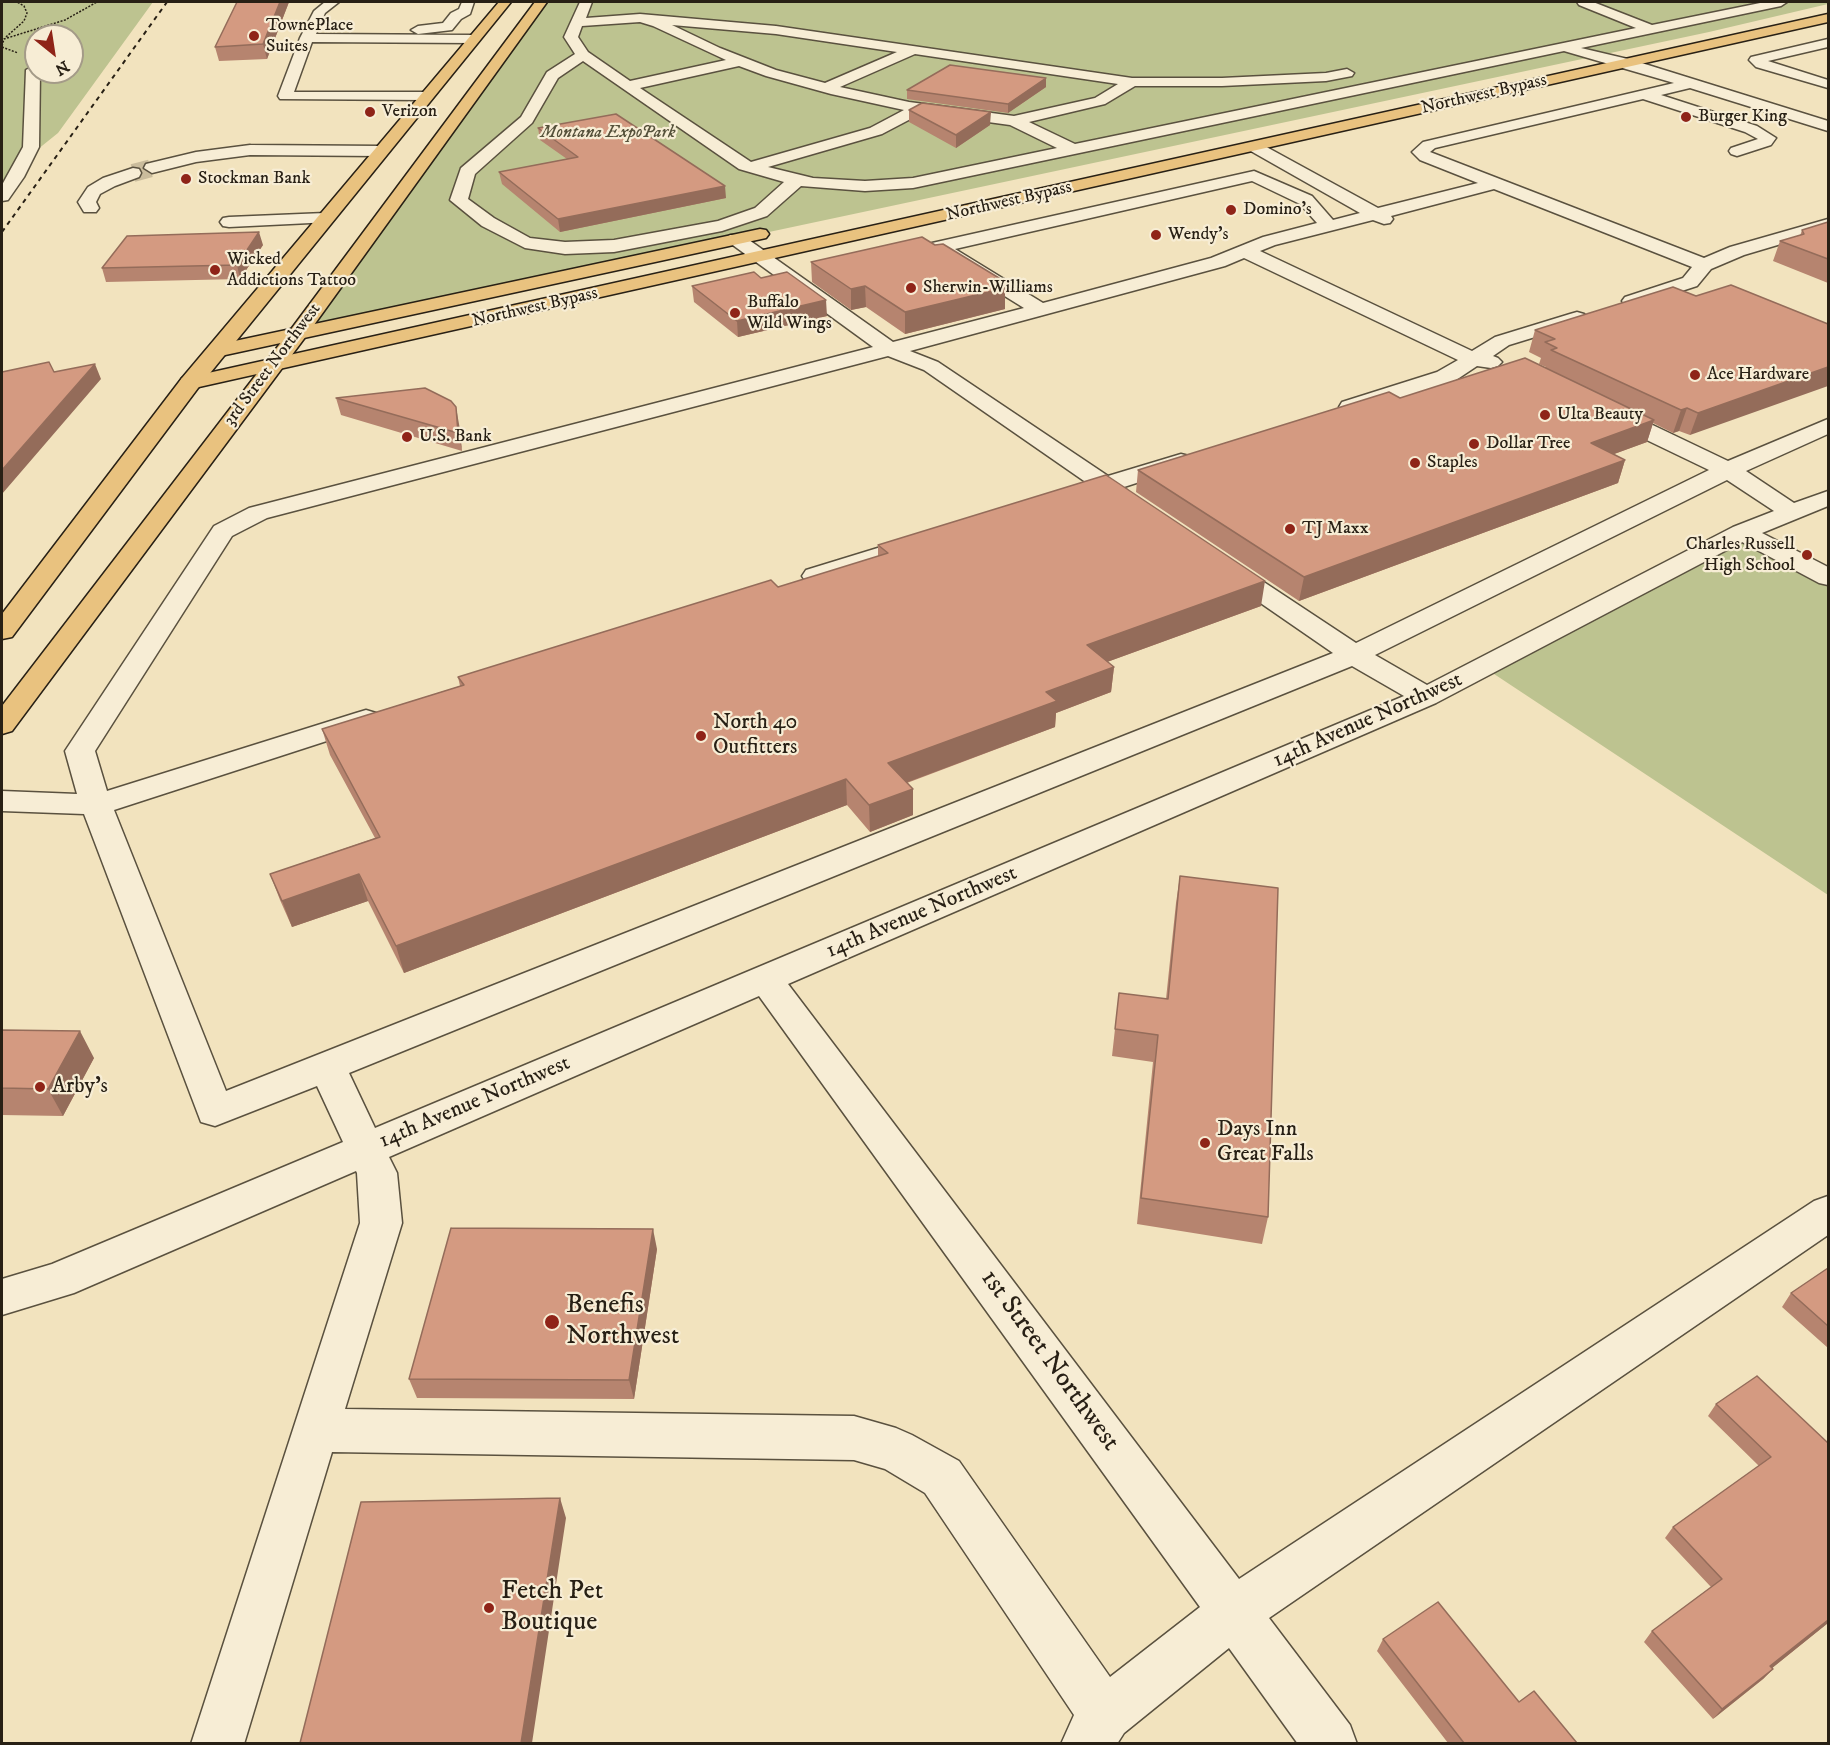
<!DOCTYPE html>
<html>
<head>
<meta charset="utf-8">
<style>
	body { margin:0 }
	#map { position:relative; width:1830px; height:1745px; overflow:hidden; background:#f2e3be; font-family:"IM FELL DW Pica",serif }
	canvas { display:block }
	.frame { position:absolute; inset:0; border:3px solid #282015; pointer-events:none }
	.north { position:absolute; left:24px; top:24px; width:60px; height:60px; box-sizing:border-box; background:#f7edd5; border:2px solid #a49b88; border-radius:50%; rotate:150deg; font-size:16px; font-weight:700; line-height:24px; text-align:center; color:#282015 }
	.north::after { content:''; display:block; margin:auto; width:21px; height:27px; background:#8f2418; clip-path:polygon(50% 0,100% 100%,50% 72%,0 100%) }
</style>
</head>
<body>
<div id="map">
<canvas width="1830" height="1745"></canvas>
<div class="frame"></div>
<div class="north">N</div>
</div>
<script>
const ctx = document.querySelector('canvas').getContext('2d');
ctx.lineJoin = 'round';
function fill(path, color) { ctx.fillStyle = color; ctx.fill(path, 'evenodd'); }
const poly = rows => new Path2D(rows.map(r => 'M' + r).join(''));
function trace(path, color, width, dash) { ctx.strokeStyle = color; ctx.lineWidth = width; ctx.lineCap = dash ? 'butt' : 'round'; ctx.setLineDash(dash || []); ctx.stroke(path); }
function drawText(font, color, halo, rows, align = 'center') {
  ctx.font = font + ' "IM FELL DW Pica",serif'; ctx.lineWidth = 4.5; ctx.setLineDash([]); ctx.textBaseline = 'middle'; ctx.strokeStyle = halo; ctx.fillStyle = color; for (const [text, x, y, turn = 0] of rows) {
    ctx.save(); ctx.translate(x, y); ctx.rotate((+turn || 0) * Math.PI / 180); ctx.textAlign = isNaN(turn) ? turn : align; if (halo) ctx.strokeText(text, 0, 0); ctx.fillText(text, 0, 0); ctx.restore();
  }
}
fill(poly([
	[2,2,153,2,58,133,17,166,2,186],
	[36,36,72,36,72,72,36,72],
	[541,2,1828,2,1828,4,1709,32,299,332],
	[1742,532,1828,577,1828,895,1485,668]
]), '#bdc390');
trace(poly([
	[133,173,152,168]
]), '#cabc9c', 18, [18, 9]);
const minor = poly([
	[325,2,339,2,325,13,316,34,473,35,480,39,473,43,312,42,294,92,425,92,432,96,425,100,280,99,278,96,300,38,314,11,325,2],
	[462,2,474,2,470,14,461,19,452,30,418,34,411,30,418,26,443,23,451,13,459,9,462,2],
	[580,2,592,2,586,18,640,14,776,26,1132,78,1222,78,1326,73,1347,69,1354,73,1352,76,1326,81,1222,86,1135,86,1105,104,1029,122,1075,144,1636,28,1579,5,1577,2,1593,2,1652,25,1765,2,1787,2,1781,6,1581,48,1632,60,1828,121,1828,131,1690,88,1661,95,1757,126,1776,138,1771,145,1737,156,1731,154,1729,151,1731,148,1758,139,1745,132,1643,99,1435,148,1430,152,1704,258,1730,247,1828,219,1828,230,1744,255,1711,269,1697,286,1632,307,1625,305,1622,301,1625,297,1683,278,1692,267,1494,189,1391,216,1393,219,1390,223,1384,224,1373,220,1275,245,1260,251,1472,351,1495,337,1570,314,1577,312,1584,314,1587,318,1584,322,1509,345,1493,356,1498,358,1502,362,1498,366,1491,368,1477,366,1453,382,1350,414,1342,412,1339,407,1342,402,1437,372,1458,360,1244,258,1225,266,910,351,938,362,1108,476,1181,454,1189,456,1193,461,1189,466,1124,487,1129,493,1126,498,1117,500,1102,494,1073,502,1064,500,1061,495,1064,490,1087,483,924,370,888,356,267,518,232,536,95,751,107,791,356,713,366,710,376,713,381,719,376,725,114,810,226,1091,1333,653,1217,573,1213,568,1217,563,1226,560,1235,563,1356,643,1709,470,1601,418,1598,413,1601,408,1609,406,1617,408,1728,461,1828,419,1828,434,1746,471,1794,503,1828,491,1828,506,1762,533,1828,567,1828,585,1819,583,1742,542,1436,703,788,984,1239,1579,1814,1201,1828,1196,1828,1235,1269,1618,1350,1725,1357,1744,1298,1744,1229,1648,1124,1733,1117,1744,1061,1744,1074,1715,925,1493,885,1469,854,1460,332,1452,244,1744,191,1744,360,1223,357,1173,356,1171,74,1293,2,1315,2,1279,52,1264,343,1142,317,1086,215,1126,201,1122,84,814,2,811,2,791,77,794,65,751,214,526,249,508,873,347,730,243,727,239,730,235,742,235,893,342,1024,308,932,251,930,247,932,243,1254,171,1312,196,1333,220,1360,213,1249,150,1247,147,1249,144,1261,144,1378,208,1478,183,1420,160,1412,152,1423,142,1674,83,1564,51,913,188,865,191,801,186,767,216,722,231,614,252,565,254,525,248,482,226,450,200,461,168,521,117,547,72,575,54,564,37,580,2],
	[640,22,653,26,726,60,630,81,588,52,578,37,582,26,640,22],
	[672,25,776,34,897,52,825,83,776,70,720,48,672,25],
	[915,54,1118,84,1095,98,1014,116,909,102,840,87,915,54],
	[583,61,739,169,784,182,755,208,718,221,614,240,565,242,530,238,494,218,468,199,475,174,532,123,558,78,583,61],
	[739,66,766,76,831,94,904,110,870,128,751,162,640,88,739,66],
	[922,113,1010,125,1057,148,913,178,865,181,813,178,768,167,882,134,922,113],
	[1252,181,1300,204,1317,223,1263,237,1211,258,1043,303,955,249,1252,181],
	[1727,480,1774,511,1733,527,1427,685,1375,655,1727,480],
	[1352,666,1404,696,375,1128,349,1073,1352,666],
	[759,996,1200,1607,1110,1677,959,1461,912,1435,896,1428,854,1416,345,1409,402,1223,397,1173,389,1157,759,996],
	[1828,39,1828,47,1768,61,1828,80,1828,88,1756,67,1749,60,1751,57,1828,39],
	[33,66,36,66,36,72,40,72,39,147,24,177,8,200,2,201,2,185,23,147,26,70,33,66],
	[250,145,381,146,389,151,381,156,250,155,196,162,152,173,144,168,146,164,196,152,250,145],
	[133,168,139,169,141,173,139,177,115,186,100,194,96,202,99,208,96,212,84,212,78,202,88,187,103,178,133,168],
	[325,213,331,214,334,218,331,222,229,227,223,226,220,222,223,218,229,217,325,213],
	[920,535,929,538,933,543,929,548,815,584,806,582,802,576,806,570,920,535]
]);
const major = poly([
	[1828,14,1828,22,190,389,182,388,179,383,182,378,190,377,1828,14],
	[760,229,766,230,769,234,766,238,216,357,209,355,206,351,209,347,216,345,760,229]
]);
const highway = poly([
	[499,2,511,2,198,388,12,637,2,639,2,614,182,378,499,2],
	[535,2,547,2,306,336,12,731,2,734,2,706,292,328,535,2]
]);
trace(minor, '#5a513f', 3);
trace(major, '#282015', 3);
trace(highway, '#282015', 3);
trace(poly([
	[43,2,53,2],
	[6,37,24,21,27,13,24,6,17,2],
	[2,46,4,39,65,20,97,2],
	[2,47,18,53]
]), '#282015', 1.5, [2, 1.5]);
fill(minor, '#f7edd5');
fill(major, '#e9c27f');
fill(highway, '#e9c27f');
trace(poly([
	[2,232,167,2]
]), '#282015', 2, [4.5, 4.5]);
fill(poly([
	[237,2,289,2,267,59,219,61,215,47],
	[1046,87,1008,113,907,99,907,90],
	[909,110,990,125,956,148,909,122],
	[538,128,726,198,560,232,502,184,499,172,567,159,540,140],
	[1828,222,1828,283,1773,261,1780,241,1800,236,1802,230],
	[263,245,240,279,106,282,102,268],
	[811,262,999,284,1005,309,905,334,866,307,851,310,812,282],
	[761,278,827,316,738,337,694,302,692,286],
	[1696,296,1828,324,1690,435,1679,431,1673,433,1653,423,1647,442,1614,454,1625,460,1618,483,1299,601,1136,492,1138,470,1400,398,1545,368,1546,367,1539,364,1541,358,1529,352,1535,330],
	[336,398,459,424,462,451,341,415],
	[878,545,1261,606,1107,662,1114,667,1111,692,1056,713,1055,727,907,783,913,789,913,815,870,832,847,805,404,973,368,901,292,927,280,900,270,874,375,838,330,755,322,729,460,686,458,677,778,587,878,557],
	[1180,876,1268,1217,1262,1244,1137,1224,1153,1062,1112,1056,1119,993,1166,999,1176,903],
	[2,1030,94,1058,63,1116,2,1115],
	[657,1249,634,1399,417,1398,409,1379],
	[1828,1268,1828,1348,1782,1307,1791,1293],
	[1716,1404,1828,1443,1828,1623,1772,1668,1773,1669,1763,1679,1713,1719,1644,1642,1652,1631,1711,1587,1665,1538,1673,1527,1759,1466,1708,1416],
	[1383,1639,1577,1743,1448,1743,1377,1651]
]), '#b6846f');
fill(poly([
	[280,2,289,2,267,59,263,44],
	[1046,78,1046,87,1008,113,1008,104],
	[991,112,990,125,956,148,956,135],
	[725,186,726,198,560,232,558,219],
	[259,232,263,245,240,279,237,265],
	[999,278,999,289,1005,288,1005,309,905,334,905,312,992,279],
	[865,286,866,307,851,310,851,289],
	[826,300,827,316,738,337,737,321],
	[95,364,101,379,2,494,2,470],
	[1828,367,1828,386,1690,435,1698,413],
	[456,407,459,424,462,451,458,433],
	[1687,408,1679,431,1673,433,1681,410],
	[1654,420,1647,442,1584,465,1591,443],
	[1625,460,1618,483,1299,601,1304,577],
	[1265,581,1261,606,1085,670,1087,645],
	[1114,667,1111,692,1056,713,1055,727,889,789,888,763,1046,692],
	[846,779,847,805,404,973,396,946],
	[913,789,913,815,870,832,869,805],
	[359,874,368,901,292,927,282,901],
	[80,1031,94,1058,63,1116,48,1089],
	[653,1229,657,1249,634,1399,629,1380],
	[560,1498,566,1518,532,1743,521,1743],
	[1828,1620,1828,1623,1761,1677,1770,1666],
	[1773,1669,1763,1679,1713,1719,1722,1709]
]), '#946c5a');
const building = poly([
	[237,2,280,2,263,44,215,47,237,2],
	[950,65,1046,78,1008,104,907,90,950,65],
	[922,103,991,112,956,135,909,110,922,103],
	[616,114,725,186,558,219,499,172,578,157,538,128,616,114],
	[1828,222,1828,259,1780,241,1804,234,1802,230,1828,222],
	[259,232,237,265,102,268,127,236,259,232],
	[922,237,935,245,943,244,999,278,992,279,1005,288,905,312,865,286,851,289,811,262,922,237],
	[754,272,761,278,787,272,826,300,737,321,692,286,754,272],
	[1731,285,1828,324,1828,367,1698,413,1687,408,1681,410,1551,350,1557,348,1545,342,1555,339,1535,330,1673,287,1696,296,1731,285],
	[1525,358,1654,420,1591,443,1625,460,1304,577,1138,470,1389,392,1400,398,1525,358],
	[49,362,54,372,95,364,2,470,2,372,49,362],
	[425,388,451,401,456,407,458,433,336,398,425,388],
	[1106,475,1265,581,1087,645,1114,667,1046,692,1057,701,888,763,913,789,869,805,846,779,396,946,359,874,282,901,270,874,380,837,322,729,464,685,458,677,771,580,778,587,888,553,878,545,1106,475],
	[1180,876,1278,888,1268,1217,1141,1198,1158,1035,1115,1029,1119,993,1168,999,1180,876],
	[2,1030,80,1031,48,1089,2,1088,2,1030],
	[451,1228,653,1229,629,1380,409,1379,451,1228],
	[1828,1268,1828,1326,1791,1293,1828,1268],
	[1757,1376,1828,1443,1828,1620,1770,1666,1773,1669,1722,1709,1652,1631,1722,1579,1673,1527,1771,1457,1716,1404,1757,1376],
	[560,1498,521,1743,300,1743,361,1502,560,1498],
	[1438,1602,1519,1702,1534,1691,1577,1743,1464,1743,1383,1639,1438,1602]
]);
fill(building, '#d49a81');
trace(building, '#946c5a', 1.5);
for (const [x, y, r, color] of [
	[254,36,6,"#8f2418"],
	[370,112,6,"#8f2418"],
	[1686,117,6,"#8f2418"],
	[186,179,6,"#8f2418"],
	[1231,210,6,"#8f2418"],
	[1156,235,6,"#8f2418"],
	[215,270,6,"#8f2418"],
	[911,288,6,"#8f2418"],
	[735,313,6,"#8f2418"],
	[1695,375,6,"#8f2418"],
	[1545,415,6,"#8f2418"],
	[407,437,6,"#8f2418"],
	[1474,444,6,"#8f2418"],
	[1415,463,6,"#8f2418"],
	[1290,529,6,"#8f2418"],
	[1807,555,6,"#8f2418"],
	[701,736,6,"#8f2418"],
	[40,1087,6,"#8f2418"],
	[1205,1143,6,"#8f2418"],
	[552,1322,8,"#8f2418"],
	[489,1608,6,"#8f2418"]
]) { const dot = new Path2D(); dot.arc(x, y, r, 0, 2 * Math.PI); ctx.fillStyle = color; ctx.fill(dot); trace(dot, '#f7edd5', 2); }
drawText('18px', '#282015', '#f7edd5', [
	["TownePlace",266,26],
	["Suites",266,47],
	["Verizon",382,112],
	["Burger King",1698,117],
	["Stockman Bank",198,179],
	["Domino's",1243,210],
	["Wendy's",1168,235],
	["Wicked",227,260],
	["Addictions Tattoo",227,281],
	["Sherwin-Williams",923,288],
	["Buffalo",747,303],
	["Wild Wings",747,324],
	["Ace Hardware",1707,375],
	["Ulta Beauty",1557,415],
	["U.S. Bank",419,437],
	["Dollar Tree",1486,444],
	["Staples",1427,463],
	["TJ Maxx",1302,529],
	["Charles Russell",1795,545,"right"],
	["High School",1795,566,"right"]
], 'left');
drawText('18px', '#282015', '#f7edd5', [
	["Northwest Bypass",1484,95,-13],
	["Northwest Bypass",1009,202,-13],
	["Northwest Bypass",535,308,-13],
	["3rd Street Northwest",273,365,-53]
]);
drawText('italic 18px', '#55513a', '#f7edd5', [
	["Montana ExpoPark",608,133]
]);
drawText('22px', '#282015', '#f7edd5', [
	["14th Avenue Northwest",1368,721,-24],
	["14th Avenue Northwest",922,913,-23],
	["14th Avenue Northwest",475,1103,-23]
]);
drawText('22px', '#282015', '#f7edd5', [
	["North 40",713,723],
	["Outfitters",713,748],
	["Arby's",52,1087],
	["Days Inn",1217,1130],
	["Great Falls",1217,1155]
], 'left');
drawText('27px', '#282015', '#f7edd5', [
	["Benefis",566,1306],
	["Northwest",566,1337],
	["Fetch Pet",501,1592],
	["Boutique",501,1623]
], 'left');
drawText('27px', '#282015', '#f7edd5', [
	["1st Street Northwest",1049,1361,54]
]);
</script>
</body>
</html>
